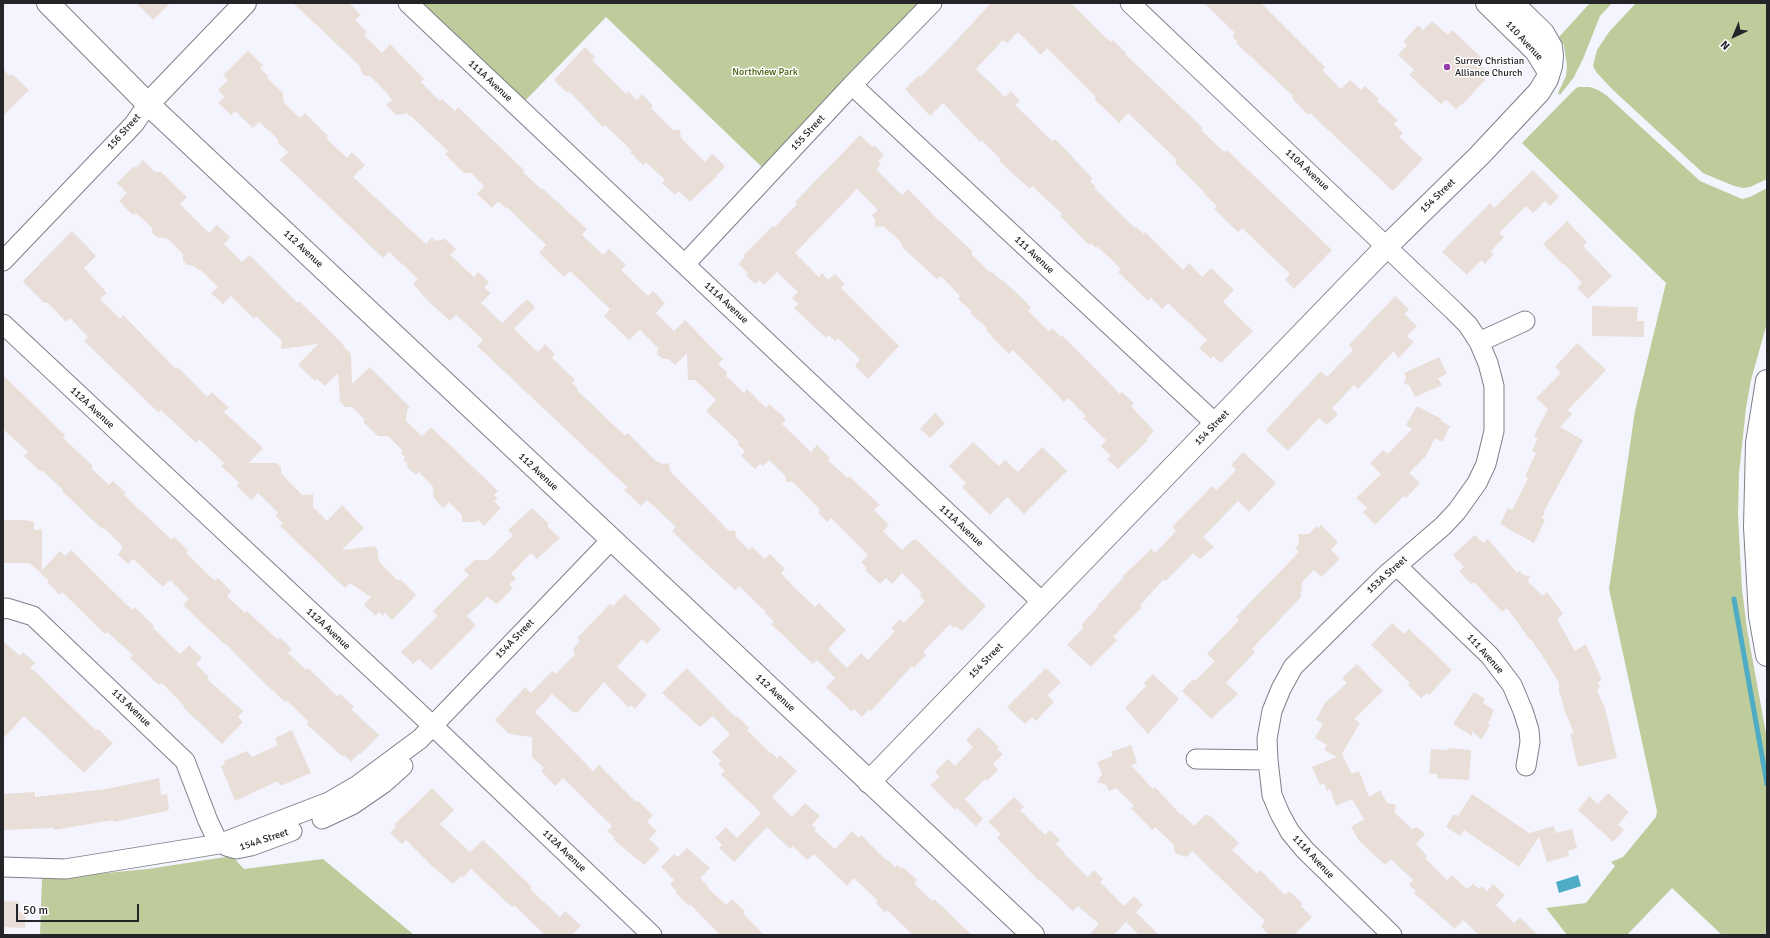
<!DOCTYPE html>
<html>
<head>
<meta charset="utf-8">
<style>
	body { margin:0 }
	#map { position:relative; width:1770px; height:938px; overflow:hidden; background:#f4f4ff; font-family:Signika,sans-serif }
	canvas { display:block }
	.frame { position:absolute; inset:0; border:4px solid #252529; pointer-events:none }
	.north { position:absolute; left:1714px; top:16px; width:40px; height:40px; -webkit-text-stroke:3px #fff; paint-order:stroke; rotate:224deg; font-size:11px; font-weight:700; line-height:16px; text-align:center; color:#252529 }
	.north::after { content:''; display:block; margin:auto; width:14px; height:18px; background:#252529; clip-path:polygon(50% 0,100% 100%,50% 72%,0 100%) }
	.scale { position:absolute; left:16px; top:904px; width:123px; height:18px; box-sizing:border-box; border:2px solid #252529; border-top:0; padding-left:5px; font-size:12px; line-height:14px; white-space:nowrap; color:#252529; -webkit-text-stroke:3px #fff; paint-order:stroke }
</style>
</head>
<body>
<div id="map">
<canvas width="1770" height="938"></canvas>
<div class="frame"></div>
<div class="north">N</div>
<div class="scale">50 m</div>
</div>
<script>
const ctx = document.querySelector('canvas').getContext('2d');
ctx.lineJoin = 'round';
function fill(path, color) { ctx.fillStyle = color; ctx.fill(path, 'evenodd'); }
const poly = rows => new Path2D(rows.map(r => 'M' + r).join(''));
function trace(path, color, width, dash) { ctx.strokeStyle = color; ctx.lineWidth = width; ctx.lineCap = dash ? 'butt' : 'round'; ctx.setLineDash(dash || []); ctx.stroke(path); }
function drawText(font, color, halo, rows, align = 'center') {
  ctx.font = font + ' Signika,sans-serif'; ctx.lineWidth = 3; ctx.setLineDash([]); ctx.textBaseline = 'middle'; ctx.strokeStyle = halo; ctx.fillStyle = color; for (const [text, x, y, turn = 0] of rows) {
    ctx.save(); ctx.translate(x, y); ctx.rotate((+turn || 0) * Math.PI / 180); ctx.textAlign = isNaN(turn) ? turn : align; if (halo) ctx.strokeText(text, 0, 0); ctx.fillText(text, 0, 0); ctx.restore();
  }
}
fill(poly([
	[415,3,925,3,767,172,606,17,523,103],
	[1590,3,1612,3,1600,16,1583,59,1574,77,1560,95,1558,93,1566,76,1567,66,1564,46,1559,37],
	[1636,3,1767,3,1767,179,1750,187,1743,188,1734,186,1703,173,1613,90,1597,73,1593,66,1597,50,1609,32],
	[1578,87,1590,87,1598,90,1606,95,1700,181,1742,199,1750,197,1767,188,1767,323,1751,380,1746,408,1739,473,1738,515,1742,589,1747,629,1767,739,1767,935,1722,935,1672,888,1627,935,1567,935,1546,908,1586,903,1615,866,1611,862,1623,857,1656,817,1657,811,1609,589,1635,411,1666,283,1522,143,1574,90],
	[232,856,244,869,323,859,414,935,40,935,42,879,148,869]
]), '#bdcc9a');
fill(poly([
	[1578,875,1581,886,1559,893,1556,882]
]), '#4eadc4');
trace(poly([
	[1734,599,1767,784]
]), '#4eadc4', 5);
fill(poly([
	[136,3,170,3,153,20],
	[293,3,349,3,361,15,355,20,367,32,364,35,382,53,390,44,424,79,421,82,440,101,442,99,455,111,458,107,524,170,523,172,541,189,542,188,587,229,582,235,603,255,609,249,626,265,621,270,648,296,653,291,665,303,656,313,674,331,685,320,723,359,718,364,727,372,726,376,744,393,747,389,766,408,769,404,786,419,782,424,811,452,817,445,830,458,828,460,847,478,849,476,880,505,874,510,889,525,883,531,902,550,914,539,918,541,986,606,962,631,956,626,954,628,950,624,923,652,926,655,914,668,912,666,871,711,869,709,862,717,854,709,852,712,826,687,835,678,817,660,813,664,771,624,774,622,765,613,766,612,739,586,735,590,685,544,672,531,676,527,647,500,641,506,624,490,627,487,477,346,483,340,464,322,456,315,450,321,429,302,413,284,418,279,389,252,383,258,280,160,288,152,278,143,278,139,259,122,253,128,235,111,231,115,218,103,224,97,218,90,228,80,223,75,248,51,263,65,260,68,268,76,267,78,283,93,284,103,300,118,305,113,328,136,326,138,347,158,352,152,365,165,353,177,426,244,432,237,436,241,445,239,456,249,450,255,474,277,478,272,489,282,484,288,491,293,481,303,502,323,527,299,535,307,514,329,538,352,545,344,555,354,552,358,575,380,572,383,578,389,577,390,623,434,625,435,628,433,657,462,658,461,662,464,669,463,670,471,729,531,735,530,736,537,749,550,752,547,765,559,770,554,785,569,781,573,793,586,815,607,819,603,846,630,828,649,847,668,861,653,868,660,895,631,891,628,900,619,904,623,925,601,919,595,922,593,902,573,892,584,886,578,880,584,865,570,867,568,861,562,868,555,831,518,827,522,818,513,820,510,793,482,786,482,786,477,769,460,763,466,760,464,755,469,741,456,745,451,737,444,739,442,706,411,716,400,695,380,688,380,687,353,675,365,669,359,663,359,657,354,658,348,640,330,629,340,604,316,610,309,570,271,564,277,539,253,546,245,508,208,506,208,498,201,492,208,477,194,484,186,471,173,464,173,445,154,448,151,411,116,410,117,407,113,396,115,386,105,392,100,386,92,370,76,365,76,361,72,360,66],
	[991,3,1071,3,1101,33,1111,42,1113,40,1127,54,1126,55,1203,128,1201,130,1224,152,1227,150,1332,250,1294,289,1285,280,1290,274,1242,228,1238,232,1214,209,1217,206,1204,194,1205,193,1175,163,1177,160,1128,113,1119,123,1094,99,1096,97,1047,48,1041,55,1018,32,1007,43,1003,40,976,69,1005,97,1011,91,1020,101,1015,105,1052,141,1055,139,1064,148,1092,178,1090,181,1096,187,1094,188,1135,228,1136,227,1144,234,1145,232,1183,270,1189,263,1202,277,1211,268,1234,290,1223,302,1253,331,1221,363,1213,356,1211,359,1199,348,1207,340,1168,303,1162,309,1151,298,1148,301,1118,272,1121,269,1097,246,1096,248,1091,243,1089,245,1060,216,1062,214,1032,186,1030,189,1011,172,999,161,1001,159,981,140,980,142,943,103,930,116,905,89,919,75,920,77,941,57],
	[1204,3,1261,3,1325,67,1322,70,1341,89,1350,80,1361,90,1365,86,1379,99,1377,101,1398,120,1394,124,1403,133,1399,137,1423,159,1393,191,1310,113,1308,115,1292,98,1293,96,1236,43,1237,41,1232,36,1235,33],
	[1432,21,1448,35,1452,30,1483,59,1479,64,1489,73,1484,79,1485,80,1462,105,1461,104,1456,109,1446,100,1441,104,1409,75,1414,70,1398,55,1407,45,1403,42,1418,25,1423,30],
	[585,47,595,57,592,60,626,94,628,91,637,100,642,94,653,106,651,108,673,130,680,130,681,138,705,162,712,154,725,166,715,178,690,202,679,191,675,195,662,183,665,180,646,162,643,165,630,152,632,151,605,125,603,127,569,91,567,93,554,80],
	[3,69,10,76,12,74,29,90,3,116],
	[860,135,872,147,874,145,884,155,878,161,881,164,876,169,902,195,908,189,939,221,939,220,973,252,971,254,991,273,992,272,1002,281,1003,280,1031,307,1028,311,1049,331,1052,328,1061,337,1063,336,1120,394,1122,392,1134,403,1131,406,1154,431,1146,440,1147,441,1118,469,1107,459,1111,456,1101,446,1106,440,1083,418,1086,416,1068,398,1064,402,1013,350,1009,354,995,340,986,330,987,328,970,313,972,312,958,299,960,296,941,276,937,279,904,249,900,241,883,226,875,227,875,219,872,215,878,210,857,189,795,253,819,277,822,273,828,280,835,274,845,284,841,288,899,346,868,379,855,366,860,359,838,338,835,341,829,335,826,338,794,308,799,304,792,298,798,292,777,272,764,285,759,280,755,284,746,275,748,273,738,264,745,257,744,255,773,226,775,227,797,204,795,202],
	[143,160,155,172,161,172,187,197,180,204,209,233,217,225,230,237,224,244,242,262,250,255,275,281,298,303,299,301,344,345,343,346,351,354,352,384,370,367,410,407,407,410,406,421,422,436,431,427,498,491,494,495,498,498,494,501,501,508,484,526,478,520,476,522,462,522,462,515,449,502,443,508,434,498,433,487,419,472,416,475,406,466,408,464,403,460,405,457,401,453,403,451,388,436,378,436,363,422,365,420,352,407,345,407,340,401,338,373,325,386,317,379,315,381,298,365,318,344,281,349,282,341,256,316,254,319,231,296,223,304,211,293,218,287,200,269,199,270,194,266,187,265,183,261,183,254,168,239,157,237,152,233,152,228,136,213,133,215,119,201,127,193,117,183,134,166,136,168],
	[1533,170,1559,197,1550,206,1545,201,1533,213,1526,206,1499,233,1504,237,1490,252,1494,254,1485,264,1481,260,1467,275,1442,252,1490,203,1494,208],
	[1567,221,1587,242,1583,246,1612,276,1588,299,1577,288,1582,283,1564,264,1563,265,1543,244],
	[72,231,96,256,84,268,107,293,100,299,120,319,123,315,176,369,178,367,207,397,212,392,229,408,224,412,263,448,249,463,277,463,281,467,281,473,302,495,313,494,313,507,327,521,342,505,364,528,342,550,375,546,378,551,378,558,380,560,379,562,397,580,401,580,416,595,392,620,385,613,383,616,379,612,376,616,366,607,364,604,371,597,350,583,345,588,280,526,283,523,275,516,278,513,258,493,251,500,237,486,239,483,221,466,224,463,199,439,196,443,161,410,158,412,84,341,88,337,70,318,66,322,48,303,44,303,24,283,23,281],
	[1395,296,1409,309,1405,314,1417,326,1407,336,1414,342,1398,359,1394,351,1358,389,1354,385,1332,408,1338,414,1327,425,1319,418,1288,451,1266,430,1321,371,1327,377,1353,350,1349,345],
	[1592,306,1638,307,1637,321,1644,321,1644,337,1592,336],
	[1577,343,1606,370,1568,410,1572,414,1560,427,1583,440,1544,511,1545,512,1542,518,1545,520,1534,543,1500,524,1508,508,1512,510,1528,478,1525,476,1536,453,1532,451,1538,438,1534,436,1548,409,1536,398,1561,373,1555,367],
	[1439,357,1447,374,1438,378,1442,385,1415,397,1409,385,1404,384,1406,378,1404,373],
	[3,375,65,435,63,438,93,466,91,468,109,485,113,481,126,493,124,495,172,540,174,537,188,550,186,553,215,581,218,578,231,591,227,596,245,613,247,611,278,640,280,637,292,649,288,653,306,670,308,668,337,696,340,694,354,707,351,709,379,735,360,755,359,753,351,762,344,755,343,757,321,737,306,724,309,722,286,700,285,702,260,679,225,643,224,644,183,605,189,599,170,580,163,587,133,559,128,564,118,555,123,547,104,528,102,529,62,491,63,490,42,470,41,472,24,456,28,452,3,429],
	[1417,406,1442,419,1441,421,1450,426,1442,442,1435,438,1426,456,1409,473,1420,483,1406,498,1404,496,1375,525,1363,512,1367,508,1356,498,1381,474,1370,463,1383,450,1388,454,1412,429,1406,425],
	[935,413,945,423,930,438,920,429],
	[973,442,999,466,1005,460,1018,472,1042,447,1067,471,1024,514,1007,497,990,515,962,487,966,483,949,466],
	[1243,452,1276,483,1249,512,1238,501,1203,537,1214,547,1200,559,1193,553,1166,581,1164,579,1140,605,1142,607,1113,637,1117,640,1091,667,1067,645,1083,628,1082,624,1098,607,1097,606,1124,577,1123,576,1151,549,1155,553,1176,531,1172,527,1182,517,1212,486,1217,490,1236,470,1231,465],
	[532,508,549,524,547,526,560,538,537,559,531,553,511,574,516,578,509,585,513,588,497,604,487,597,467,616,476,625,431,670,419,659,413,664,401,652,438,616,433,611,469,575,464,570,475,560,488,560,513,535,508,530],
	[3,520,24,520,34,522,34,530,42,529,42,570,60,551,65,556,71,550,126,604,133,610,135,607,154,626,153,628,180,654,189,645,202,658,196,664,209,677,207,679,243,711,238,717,243,722,222,744,184,708,185,707,162,683,159,685,130,658,133,655,107,632,105,634,62,592,60,595,47,582,49,581,30,563,3,563],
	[1321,525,1338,542,1331,550,1340,559,1322,577,1314,570,1302,582,1301,597,1252,649,1255,652,1226,683,1238,694,1211,719,1182,691,1193,679,1195,681,1215,661,1207,654,1239,620,1236,617,1299,552,1295,548,1299,544,1298,534,1309,534,1317,526,1319,528],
	[1475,535,1483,543,1488,539,1517,573,1520,571,1523,575,1530,576,1528,582,1543,596,1547,592,1563,614,1557,619,1575,651,1586,644,1602,680,1598,682,1600,687,1597,690,1605,708,1617,758,1578,767,1570,734,1574,733,1563,707,1564,706,1559,692,1559,683,1549,666,1531,639,1530,640,1507,608,1502,612,1474,582,1471,584,1459,571,1464,567,1453,555],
	[625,594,661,629,647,644,642,639,617,667,647,695,635,709,631,705,629,708,604,682,577,713,576,712,574,713,552,694,535,712,593,771,599,765,636,802,638,801,653,815,647,822,657,831,649,839,660,849,644,865,613,839,615,838,607,831,612,826,563,778,555,786,541,771,544,768,532,757,532,737,509,734,495,720,525,687,531,693,552,671,556,674,575,654,573,649,580,641,577,638,610,604,613,606],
	[1392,623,1404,634,1409,629,1452,670,1429,695,1427,693,1421,698,1408,685,1410,683,1371,645],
	[3,641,20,656,23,652,35,663,30,669,35,671,87,722,96,730,98,729,113,743,84,773,24,716,3,739],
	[1357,664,1383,691,1354,719,1360,723,1342,754,1352,774,1359,771,1369,797,1380,790,1387,803,1396,805,1394,812,1412,829,1417,827,1425,834,1416,844,1427,856,1425,858,1447,880,1452,875,1467,889,1473,884,1479,889,1482,886,1487,891,1493,884,1505,895,1496,905,1514,923,1520,917,1538,935,1479,935,1463,920,1455,929,1414,893,1416,891,1409,885,1413,880,1391,859,1385,865,1360,842,1351,827,1364,819,1352,799,1336,806,1330,789,1327,791,1324,783,1320,785,1312,767,1337,757,1324,750,1327,745,1315,738,1323,724,1316,720,1325,703,1347,683,1342,678],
	[687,668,729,711,736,717,737,716,749,728,747,730,771,754,772,753,777,758,780,755,797,771,772,797,792,817,805,803,820,816,812,825,816,828,814,830,835,849,852,831,859,838,861,835,887,861,888,860,895,867,897,865,902,869,903,867,917,880,914,883,932,901,934,899,972,935,913,935,887,910,885,913,876,903,878,901,854,878,847,886,814,854,807,860,793,846,790,849,767,827,734,862,719,848,722,845,715,838,726,827,737,838,761,813,721,775,725,771,718,764,721,761,712,752,730,734,713,716,700,727,662,693],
	[1046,668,1061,682,1048,695,1054,702,1036,721,1032,717,1025,724,1007,707],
	[1153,674,1179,699,1148,734,1125,708,1146,686,1144,683],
	[1474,692,1485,699,1483,703,1494,710,1488,724,1490,725,1481,740,1472,731,1472,736,1453,724],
	[978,727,999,747,997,749,1003,754,993,764,998,770,987,781,985,779,965,799,983,819,976,826,957,808,955,810,930,785,939,777,935,772,948,759,955,766,973,747,966,740],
	[292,730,311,773,280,786,278,781,235,801,221,766,225,764,224,761,247,751,252,757,278,745,275,738],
	[1131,745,1137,763,1131,765,1153,789,1155,787,1181,815,1182,814,1194,826,1206,814,1210,816,1239,843,1232,850,1250,867,1257,873,1260,870,1285,895,1289,891,1303,904,1301,906,1312,917,1294,935,1269,935,1261,926,1265,921,1192,851,1187,857,1177,854,1174,851,1174,845,1155,827,1152,830,1131,808,1134,806,1116,788,1109,791,1106,785,1097,782,1102,774,1097,762,1113,756,1111,752],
	[1448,748,1471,750,1469,780,1437,778,1437,774,1429,774,1431,749,1448,750],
	[159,778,161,795,167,794,169,809,166,811,114,822,114,820,54,830,54,828,3,830,3,794,35,792,35,797,107,789],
	[432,788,454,810,440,824,470,852,483,840,532,887,530,889,560,917,565,911,581,926,572,935,545,935,514,905,512,907,471,869,463,878,461,876,453,884,431,865,406,840,402,844,390,833,396,827,394,825],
	[1608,793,1629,812,1618,825,1624,830,1613,842,1578,810,1589,796,1598,804],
	[1472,794,1529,833,1554,826,1556,833,1572,829,1577,848,1568,851,1569,856,1547,862,1539,837,1519,867,1464,830,1460,836,1446,827,1454,814,1458,816],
	[1014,797,1024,807,1020,810,1045,835,1050,830,1060,840,1056,844,1064,852,1063,853,1088,877,1094,870,1103,879,1100,882,1124,906,1134,896,1143,905,1136,912,1159,935,1139,935,1126,922,1114,935,1089,935,1099,924,1078,906,1073,911,1040,880,1039,881,997,838,1001,834,988,822],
	[687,848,710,868,700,878,708,886,707,887,726,905,732,899,745,911,743,913,764,935,720,935,690,904,689,906,675,892,677,891,670,885,674,880,661,867,674,854,678,857],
	[3,901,19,902,19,912,26,913,25,928,3,927]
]), '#e9ded8');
const minor = poly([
	[408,3,1043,603],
	[1130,3,1454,311,1468,325,1479,342,1488,363,1494,386,1494,431,1486,464,1477,483,1457,511,1443,526,1386,575,1293,667,1281,689,1272,711,1267,739,1268,760,1272,795,1280,814,1290,832,1305,850,1392,935],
	[852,85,1216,424],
	[3,261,134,124,148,104],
	[685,264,852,85,932,3],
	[3,324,433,726,652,935],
	[1479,342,1525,321],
	[1397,566,1490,656,1512,685,1523,711,1529,730,1530,742,1526,766],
	[3,609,7,608,33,616,185,761,208,821,219,844],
	[1196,759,1268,760],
	[322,819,352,805,384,783,403,766],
	[226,846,236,849,251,846,292,831],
	[3,867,65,869,219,844,329,802,358,785,420,739,611,540]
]);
const tertiary = poly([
	[48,3,148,104,1033,935],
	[1487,3,1536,51,1549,72],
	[148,104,245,3],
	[869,782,1387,246,1479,156,1539,92,1547,79,1551,66,1552,56,1551,47,1543,33,1512,3]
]);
const motorway = poly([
	[1767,381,1757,443,1755,527,1760,616,1767,655]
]);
trace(minor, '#7f7f89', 21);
trace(tertiary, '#7f7f89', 24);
trace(motorway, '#7f7f89', 24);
trace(minor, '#fff', 19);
trace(tertiary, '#fff', 22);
trace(motorway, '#fff', 22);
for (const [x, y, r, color] of [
	[1447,67,4,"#943ca8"]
]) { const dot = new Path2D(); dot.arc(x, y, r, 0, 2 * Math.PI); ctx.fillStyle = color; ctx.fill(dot); trace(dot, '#fff', 1.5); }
drawText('10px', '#252529', '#fff', [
	["110 Avenue",1524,41,47],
	["111A Avenue",490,81,43],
	["156 Street",124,132,-48],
	["155 Street",808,133,-47],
	["110A Avenue",1307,170,43],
	["154 Street",1438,196,-44],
	["112 Avenue",303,249,43],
	["111 Avenue",1034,255,43],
	["111A Avenue",726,303,43],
	["112A Avenue",92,408,43],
	["154 Street",1212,428,-46],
	["112 Avenue",538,472,43],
	["111A Avenue",961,526,43],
	["153A Street",1387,575,-42],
	["112A Avenue",328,629,43],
	["154A Street",515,639,-46],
	["111 Avenue",1485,654,48],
	["154 Street",986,661,-46],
	["112 Avenue",775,693,43],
	["113 Avenue",131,708,44],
	["154A Street",264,840,-18],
	["112A Avenue",564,851,44],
	["111A Avenue",1313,857,47]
]);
drawText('10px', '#252529', '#fff', [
	["Surrey Christian",1455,61],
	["Alliance Church",1455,73]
], 'left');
drawText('10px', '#495909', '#fff', [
	["Northview Park",765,72]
]);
</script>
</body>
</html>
